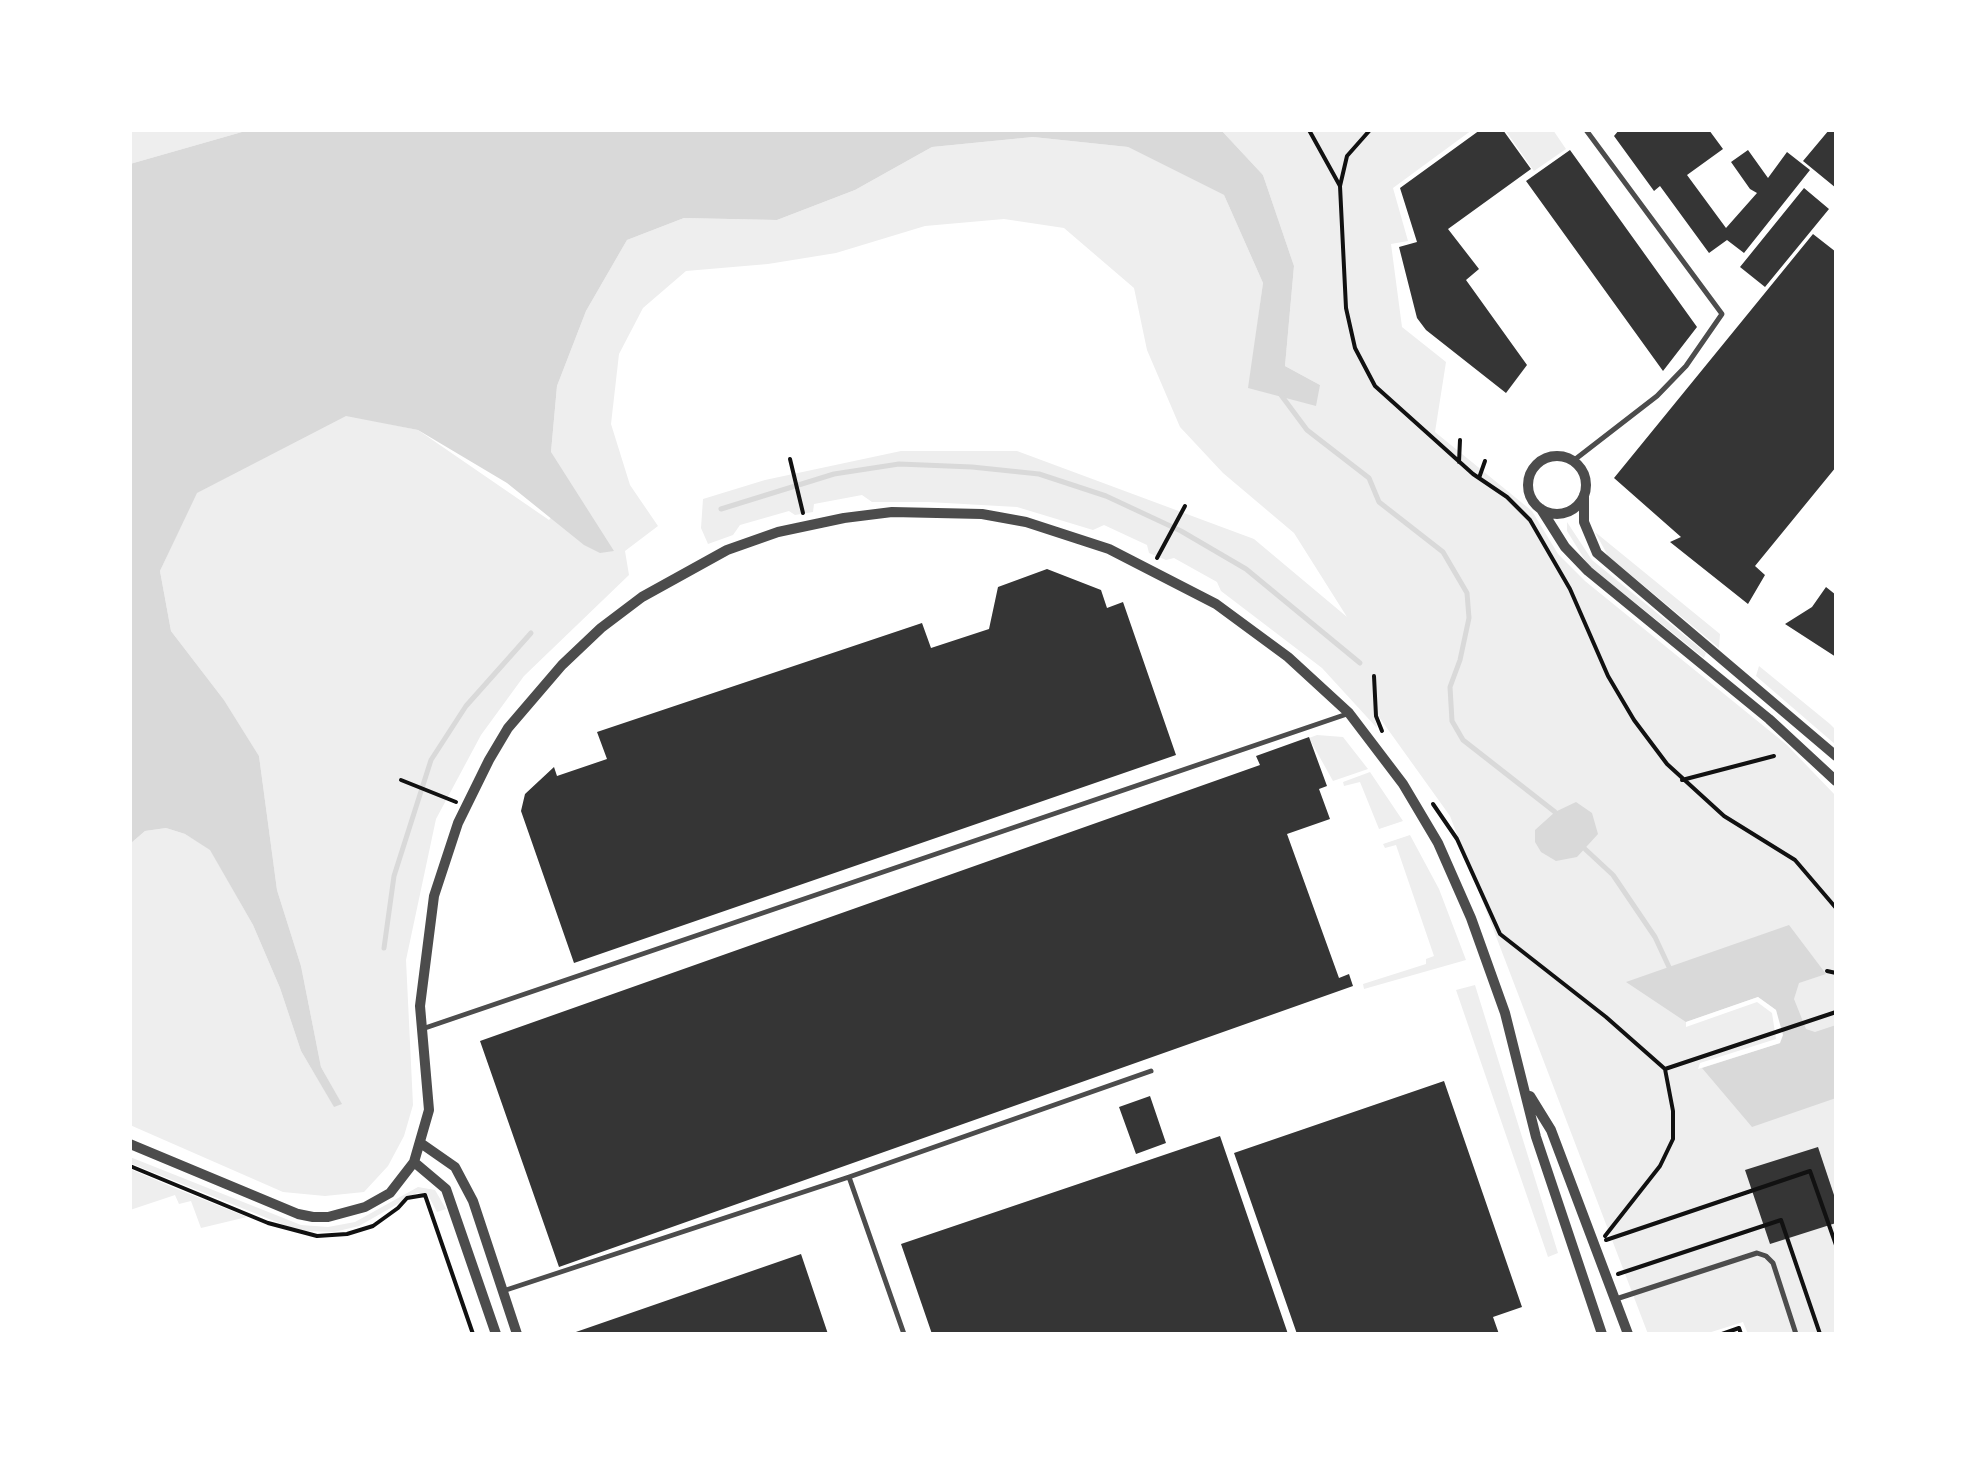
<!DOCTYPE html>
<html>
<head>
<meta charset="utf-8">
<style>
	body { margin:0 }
	#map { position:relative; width:1966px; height:1464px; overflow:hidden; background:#fff; font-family:"Noto Serif",serif }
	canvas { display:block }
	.frame { position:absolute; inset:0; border:132px solid #fff; pointer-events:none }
</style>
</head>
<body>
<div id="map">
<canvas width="1966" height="1464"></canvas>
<div class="frame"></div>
</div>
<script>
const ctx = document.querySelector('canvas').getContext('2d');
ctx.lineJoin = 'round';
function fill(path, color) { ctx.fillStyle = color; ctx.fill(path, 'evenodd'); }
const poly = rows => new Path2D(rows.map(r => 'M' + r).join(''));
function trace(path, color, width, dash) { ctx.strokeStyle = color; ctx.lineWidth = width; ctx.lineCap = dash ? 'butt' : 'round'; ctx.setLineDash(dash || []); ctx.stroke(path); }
fill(poly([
	[130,130,249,130,130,164],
	[1221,130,1472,130,1393,188,1408,241,1391,244,1402,327,1446,362,1435,432,1532,511,1558,554,1585,581,1787,745,1836,796,1836,1334,1748,1334,1743,1322,1705,1334,1648,1334,1450,816,1374,710,1377,728,1322,668,1221,591,1217,582,1174,558,1166,560,1149,553,1147,545,1104,525,1093,530,1017,507,928,502,872,502,862,495,814,504,813,512,795,515,789,511,740,525,733,535,708,544,701,528,703,499,765,480,901,451,1017,451,1254,539,1347,617,1294,533,1223,473,1180,427,1147,350,1134,288,1064,228,1004,219,925,226,836,253,768,264,686,271,643,308,619,354,611,424,630,485,658,526,625,551,629,575,524,676,481,735,436,819,406,960,413,1105,404,1136,388,1166,364,1192,325,1196,283,1192,130,1125,130,844,145,831,166,828,185,834,210,849,253,925,280,988,301,1051,334,1106,341,1103,321,1067,301,966,277,890,259,756,224,700,171,631,160,571,196,493,346,415,418,430,549,520,555,513,551,452,557,386,586,311,627,240,684,218,777,220,855,190,932,147,1033,137,1128,147,1224,195,1263,283,1249,388,1320,385,1285,366,1294,266,1263,175],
	[1505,130,1553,130,1566,149,1534,171],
	[1567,522,1592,560,1706,653,1704,658,1588,565,1567,531],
	[1595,532,1720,634,1719,648,1608,556],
	[1759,666,1830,724,1836,730,1836,745,1756,676],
	[1317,735,1343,737,1368,769,1333,781,1309,738],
	[1370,772,1403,821,1379,829,1360,782,1344,786,1343,782],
	[1410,835,1439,889,1466,960,1364,989,1363,984,1426,964,1426,959,1434,956,1396,845,1385,848,1383,844],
	[1475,985,1558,1253,1548,1257,1456,990],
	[130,1157,301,1225,328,1227,355,1222,418,1187,435,1190,446,1209,437,1212,428,1195,417,1193,359,1226,334,1232,305,1231,284,1225,130,1163],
	[130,1169,177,1189,247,1217,201,1228,191,1201,179,1204,175,1195,130,1210]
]), '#eee');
fill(poly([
	[249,130,1221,130,1263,175,1294,266,1285,366,1320,385,1316,406,1248,388,1263,283,1224,195,1128,147,1033,137,932,147,855,190,777,220,684,218,627,240,586,311,557,386,551,452,614,551,600,553,584,545,507,483,418,430,346,416,197,493,160,571,171,631,224,700,259,756,277,890,301,966,321,1067,342,1104,334,1107,301,1051,280,988,253,925,210,850,185,834,166,828,145,831,130,844,130,164],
	[1576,802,1592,813,1598,834,1577,857,1556,861,1541,852,1535,842,1535,830,1555,812],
	[1789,925,1826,974,1799,983,1794,999,1806,1029,1815,1032,1836,1025,1836,1098,1752,1127,1702,1068,1780,1043,1776,1010,1758,997,1686,1022,1626,982]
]), '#d9d9d9');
fill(poly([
	[1758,997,1776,1010,1783,1035,1780,1043,1698,1069,1700,1063,1776,1039,1772,1013,1757,1002,1686,1027,1686,1022]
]), '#fff');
trace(poly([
	[1281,395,1307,430,1369,478,1379,502,1443,552,1467,593,1469,618,1460,660,1450,687,1452,721,1463,740,1555,812],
	[721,509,834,474,899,464,972,467,1039,474,1106,496,1181,531,1246,569,1360,663],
	[1585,849,1613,875,1655,937,1669,967],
	[384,948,394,876,431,760,466,706,531,633]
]), '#d9d9d9', 5);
fill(poly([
	[1480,130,1503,130,1531,169,1448,229,1479,269,1466,280,1527,365,1506,393,1426,330,1417,318,1399,247,1417,242,1400,188],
	[1619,130,1709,130,1723,149,1687,175,1726,228,1757,193,1750,189,1731,162,1748,150,1768,178,1787,152,1810,170,1744,253,1727,240,1709,253,1660,186,1654,191,1614,136],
	[1829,130,1836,130,1836,188,1803,161],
	[1570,150,1697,327,1663,371,1526,181],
	[1804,188,1829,209,1765,287,1740,267],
	[1813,234,1836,252,1836,467,1755,566,1765,575,1748,604,1670,542,1681,537,1614,478],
	[1047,569,1101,590,1107,608,1123,602,1176,755,574,963,521,811,525,794,554,767,557,776,607,759,597,732,922,623,931,648,989,629,998,587],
	[1826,587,1836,595,1836,657,1785,624,1812,607],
	[1309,737,1327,786,1319,789,1330,819,1287,834,1339,978,1349,974,1353,986,559,1267,480,1041,1260,765,1256,756],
	[1444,1081,1522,1307,1493,1317,1499,1334,1297,1334,1234,1153],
	[1150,1096,1166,1143,1136,1154,1119,1107],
	[1220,1136,1288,1334,932,1334,901,1244],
	[1818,1147,1836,1201,1836,1223,1770,1244,1745,1170],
	[801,1254,828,1334,573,1334,573,1333]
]), '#353535');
trace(poly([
	[1309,130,1340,186,1346,308,1355,348,1375,386,1473,474,1507,497,1530,520,1570,589,1608,676,1634,720,1667,764,1724,816,1795,860,1836,908],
	[1340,186,1347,156,1370,130],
	[790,459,803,513],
	[1459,462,1460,440],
	[1479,478,1485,461],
	[1157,558,1185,506],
	[1374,676,1376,716,1382,731],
	[401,780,456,802],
	[1682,780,1774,756],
	[1433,804,1457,839,1500,934,1606,1017,1665,1069,1673,1111,1673,1139,1660,1166,1605,1236],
	[1827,971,1836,973],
	[1665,1069,1836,1012],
	[130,1166,268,1223,317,1236,347,1234,373,1226,398,1208,407,1198,425,1195,473,1334],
	[1606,1240,1810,1171,1836,1245],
	[1618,1274,1781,1220,1820,1334],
	[1722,1334,1739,1328,1741,1334]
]), '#111', 4);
trace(poly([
	[1573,461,1657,396,1686,366,1722,314,1586,130],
	[425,1028,1347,714],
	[849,1177,904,1334],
	[503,1291,849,1177,1151,1071],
	[1616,1299,1757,1253,1766,1256,1773,1263,1796,1334]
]), '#4c4c4c', 5);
trace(poly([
	'1528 485a29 29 0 1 1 58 0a29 29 0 1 1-58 0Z',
	[1584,495,1584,522,1597,553,1836,756],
	[1541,509,1565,547,1588,571,1769,719,1836,781],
	[1530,1096,1551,1130,1628,1334],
	[130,1144,298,1214,313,1217,328,1217,365,1207,390,1193,414,1162,429,1110,420,1006,434,896,458,823,489,760,508,728,562,665,601,628,642,597,727,550,778,532,844,518,892,512,982,514,1026,522,1109,549,1216,604,1288,657,1349,713,1403,784,1438,843,1471,918,1505,1013,1536,1137,1602,1334],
	[422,1144,455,1167,473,1201,517,1334],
	[414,1162,446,1189,496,1334]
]), '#4c4c4c', 10);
</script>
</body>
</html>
